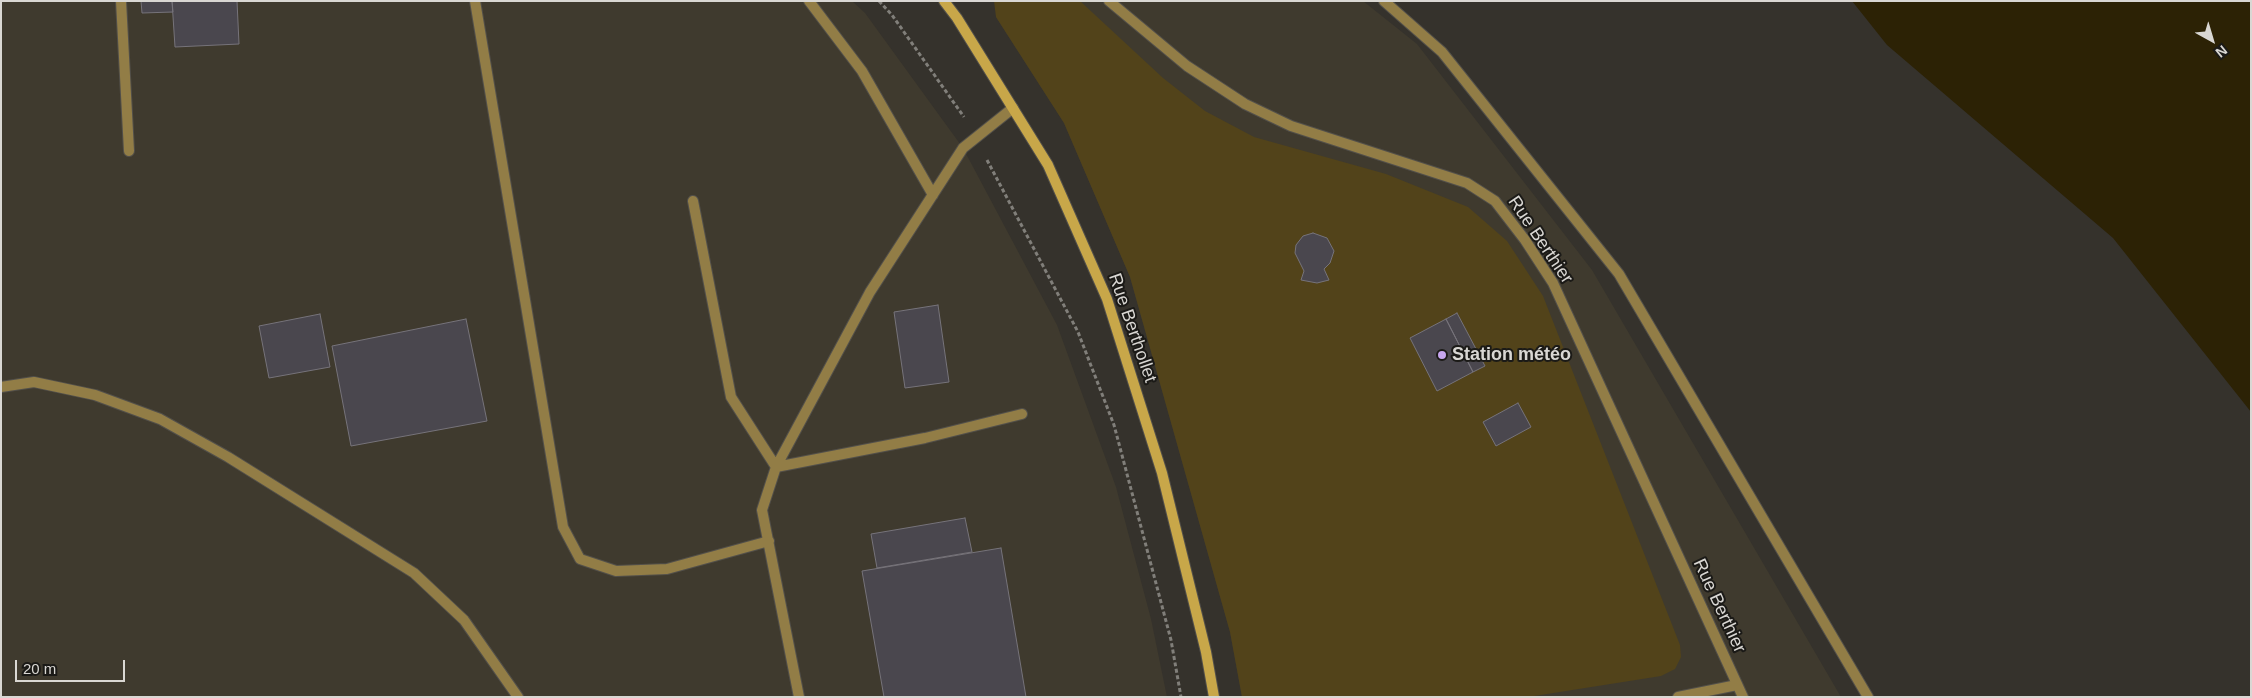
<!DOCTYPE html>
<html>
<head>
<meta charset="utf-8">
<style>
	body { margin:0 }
	#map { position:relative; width:2252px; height:698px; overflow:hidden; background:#35322c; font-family:Arial,sans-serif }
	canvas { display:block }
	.frame { position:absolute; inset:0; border:2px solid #d9d7d3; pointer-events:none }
	.north { position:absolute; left:2187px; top:15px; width:50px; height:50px; -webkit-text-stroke:4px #1b1a17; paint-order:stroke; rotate:141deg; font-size:14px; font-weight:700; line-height:20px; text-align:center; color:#d9d7d3 }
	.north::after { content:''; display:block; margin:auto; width:18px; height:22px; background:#d9d7d3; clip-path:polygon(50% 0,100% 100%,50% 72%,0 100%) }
	.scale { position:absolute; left:15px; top:660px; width:110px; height:22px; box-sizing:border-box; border:2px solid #d9d7d3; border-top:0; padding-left:6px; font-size:15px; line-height:18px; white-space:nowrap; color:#d9d7d3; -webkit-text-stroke:4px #1b1a17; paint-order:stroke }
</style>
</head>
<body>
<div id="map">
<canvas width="2252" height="698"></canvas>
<div class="frame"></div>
<div class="north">N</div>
<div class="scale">20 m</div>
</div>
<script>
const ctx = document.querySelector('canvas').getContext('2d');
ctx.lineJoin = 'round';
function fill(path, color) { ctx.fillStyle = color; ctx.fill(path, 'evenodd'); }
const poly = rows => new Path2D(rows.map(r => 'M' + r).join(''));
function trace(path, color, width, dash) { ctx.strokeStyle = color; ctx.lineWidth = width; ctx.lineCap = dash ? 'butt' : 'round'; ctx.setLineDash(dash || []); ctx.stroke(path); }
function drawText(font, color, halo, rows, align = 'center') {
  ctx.font = font + ' Arial,sans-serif'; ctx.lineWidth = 4; ctx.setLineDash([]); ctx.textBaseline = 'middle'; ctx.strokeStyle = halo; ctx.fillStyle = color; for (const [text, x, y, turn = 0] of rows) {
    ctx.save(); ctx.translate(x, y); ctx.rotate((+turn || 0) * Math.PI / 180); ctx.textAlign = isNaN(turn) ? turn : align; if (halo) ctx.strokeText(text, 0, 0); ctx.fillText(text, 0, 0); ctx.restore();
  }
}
fill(poly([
	[1,1,852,1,865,13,963,148,1057,325,1116,487,1151,619,1167,697,1,697],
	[1011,1,1363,1,1417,44,1592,270,1841,697,1242,697,1230,632,1130,277,1064,123,996,17]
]), '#3f3a2e');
fill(poly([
	[994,1,1080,1,1163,78,1205,111,1254,137,1386,174,1468,207,1507,241,1543,296,1680,645,1681,657,1675,669,1661,676,1528,697,1242,697,1230,632,1130,277,1064,123,996,17]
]), '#52431a');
fill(poly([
	[1852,1,2251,1,2251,412,2113,238,1887,45]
]), '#2c2205');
const building = poly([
	[141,1,172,1,173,12,142,13,141,1],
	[172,1,237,1,239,44,175,47,172,1],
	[1313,233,1327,238,1334,251,1330,263,1324,269,1329,280,1317,283,1301,280,1304,271,1295,253,1296,245,1303,236,1313,233],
	[938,305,949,382,905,388,894,312,938,305],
	[1457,313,1485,366,1473,372,1446,319,1457,313],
	[320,314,330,367,269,378,259,326,320,314],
	[466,319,487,421,351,446,332,346,466,319],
	[1446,319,1473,372,1437,391,1410,338,1446,319],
	[1518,403,1531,427,1496,446,1483,422,1518,403],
	[965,518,972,552,877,568,871,534,965,518],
	[1001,548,1026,697,884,697,862,571,1001,548]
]);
fill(building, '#4a474e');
trace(building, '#76737a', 1);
const lane = poly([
	[121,1,129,151],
	[475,1,563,527,580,559,616,571,667,569,769,541],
	[809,1,862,71,933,195],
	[1109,1,1187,66,1245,104,1291,126,1467,183,1495,201,1525,240,1553,283,1743,697],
	[1384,1,1442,52,1619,274,1868,697],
	[693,201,731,397,776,467,925,438,1022,414],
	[1,387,34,382,95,395,160,419,228,457,414,573,464,620,518,697],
	[799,697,762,510,776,467,870,292,963,148,1013,108],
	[1678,697,1737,685]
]);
const secondary = poly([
	[944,1,957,18,1048,165,1107,299,1162,473,1206,652,1214,697]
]);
trace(lane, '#53504a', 12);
trace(secondary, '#53504a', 12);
trace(poly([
	[879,1,892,15,964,117],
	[987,160,1078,332,1114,425,1171,640,1181,697]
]), '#817f7a', 3, [4, 2.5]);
trace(lane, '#927d46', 10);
trace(secondary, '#c8a749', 10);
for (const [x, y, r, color] of [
	[1442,355,5,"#c7a6ef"]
]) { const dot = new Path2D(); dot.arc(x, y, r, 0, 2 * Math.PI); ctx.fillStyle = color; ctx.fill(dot); trace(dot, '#1b1a17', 2); }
drawText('18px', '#d9d7d3', '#1b1a17', [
	["Rue Berthier",1540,240,56],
	["Rue Berthollet",1132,328,71],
	["Rue Berthier",1719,606,65]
]);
drawText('bold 18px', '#d9d7d3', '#1b1a17', [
	["Station météo",1452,355]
], 'left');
</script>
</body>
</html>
